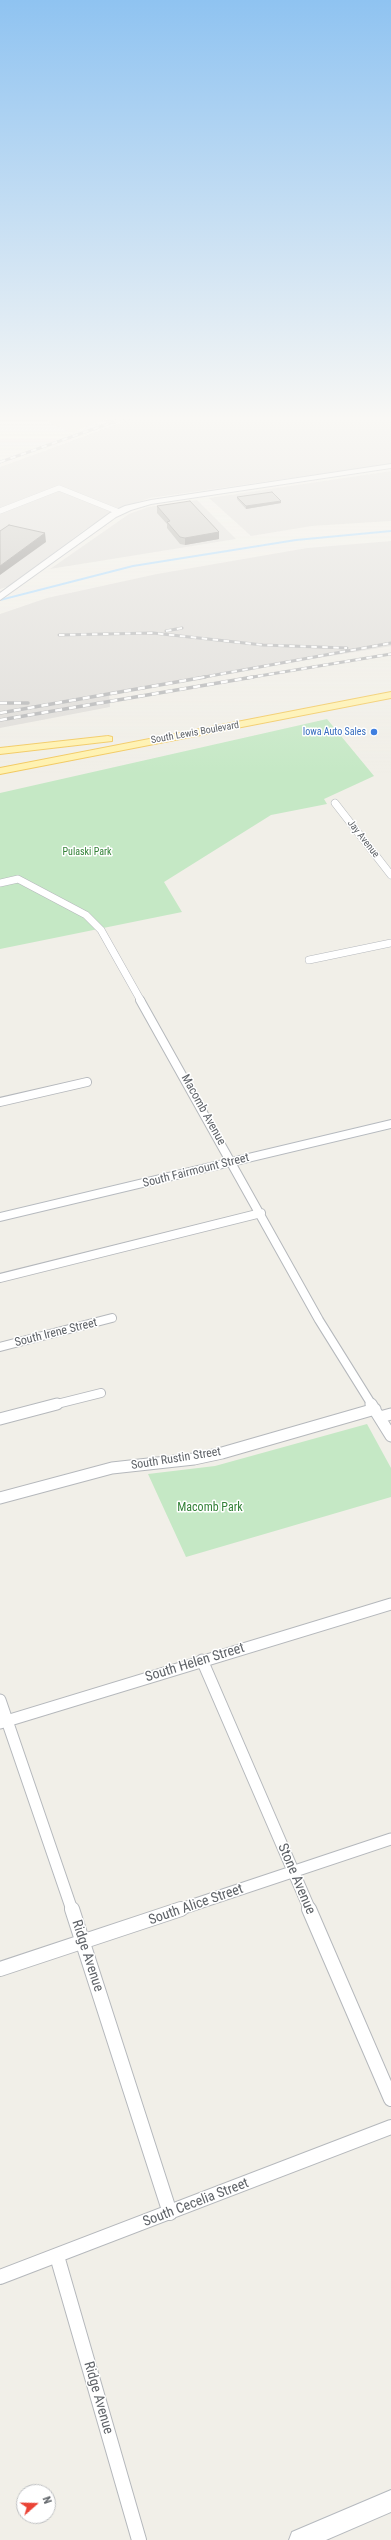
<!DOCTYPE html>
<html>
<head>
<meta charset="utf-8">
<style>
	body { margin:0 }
	#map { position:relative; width:391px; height:2540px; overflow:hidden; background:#f1efe8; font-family:"Roboto Condensed",sans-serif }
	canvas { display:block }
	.north { position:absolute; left:16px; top:2484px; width:40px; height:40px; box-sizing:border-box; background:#fff; border:1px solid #bfc1c3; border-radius:50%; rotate:70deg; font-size:11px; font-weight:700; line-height:16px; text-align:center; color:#5f6368 }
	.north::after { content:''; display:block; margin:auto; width:14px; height:18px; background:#ea4335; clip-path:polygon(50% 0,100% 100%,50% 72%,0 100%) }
</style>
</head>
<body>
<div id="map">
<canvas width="391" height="2540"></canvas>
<div class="north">N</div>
</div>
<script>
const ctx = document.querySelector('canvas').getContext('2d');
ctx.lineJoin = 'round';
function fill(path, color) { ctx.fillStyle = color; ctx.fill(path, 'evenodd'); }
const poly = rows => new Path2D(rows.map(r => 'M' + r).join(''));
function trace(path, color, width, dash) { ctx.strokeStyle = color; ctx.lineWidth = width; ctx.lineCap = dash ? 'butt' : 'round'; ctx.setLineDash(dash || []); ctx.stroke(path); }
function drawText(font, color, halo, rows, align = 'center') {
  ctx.font = font + ' "Roboto Condensed",sans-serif'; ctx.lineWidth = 3; ctx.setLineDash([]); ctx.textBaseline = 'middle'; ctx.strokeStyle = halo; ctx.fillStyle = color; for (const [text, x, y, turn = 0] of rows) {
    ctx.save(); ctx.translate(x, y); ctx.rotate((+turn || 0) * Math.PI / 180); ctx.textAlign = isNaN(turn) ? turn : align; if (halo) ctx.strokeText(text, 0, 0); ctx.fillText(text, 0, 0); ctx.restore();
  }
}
fill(poly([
	[43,419,107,419,71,433]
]), '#fef7e0');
fill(poly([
	[131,419,391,419,391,464,150,498,118,509,83,531,10,586,0,589,0,467],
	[391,471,391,521,312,526,251,536,209,498],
	[197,500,236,539,50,569,129,514,148,507],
	[391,541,391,646,109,693,110,707,0,728,0,614,47,598,157,574,307,548]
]), '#e0deda');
fill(poly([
	[327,719,374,776,324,799,327,804,271,815,164,882,182,912,0,949,0,793],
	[367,1424,391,1468,391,1497,186,1557,148,1474,215,1466]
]), '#c5e8c5');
trace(poly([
	[0,600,133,566,296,540,391,531]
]), '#aadaff', 2);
const streetFar4 = poly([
	[0,511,59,488,119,512]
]);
const streetFar3 = poly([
	[335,803,391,875],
	[0,883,18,879,86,915,101,930,141,1001],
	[309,960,391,943]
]);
const streetFar2 = poly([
	[140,1000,319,1320,372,1405],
	[0,1102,87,1082],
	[0,1278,261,1213],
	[0,1347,112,1318],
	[53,1405,101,1393]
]);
const streetFar1 = poly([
	[371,1404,391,1436],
	[380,1417,391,1414],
	[0,1419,57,1404],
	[0,1498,112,1468,194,1459,222,1453,375,1409],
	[202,1660,310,1910],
	[0,1700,72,1910],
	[0,1723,391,1604],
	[178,1910,391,1839]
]);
const street = poly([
	[72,1909,170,2213],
	[309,1909,391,2099],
	[0,1969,181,1909],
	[57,2256,139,2540],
	[0,2277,391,2127]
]);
const secondary = poly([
	[391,464,391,468,151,504,131,510,116,517,0,600,0,593,110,513,125,506,151,500,391,464],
	[391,1120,391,1128,0,1221,0,1213,391,1120],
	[391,2490,391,2512,326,2540,289,2540,292,2532,391,2490]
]);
const primary = poly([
	[391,692,391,698,0,774,0,768,391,692],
	[108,736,112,737,112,741,0,754,0,748,108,736]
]);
trace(streetFar4, '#b5b8bc', 6);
trace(streetFar3, '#b5b8bc', 8);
trace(streetFar2, '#b5b8bc', 10);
trace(streetFar1, '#b5b8bc', 13);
trace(street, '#b5b8bc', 16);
trace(secondary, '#b6babf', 2);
trace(primary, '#f2c960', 2);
trace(streetFar4, '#fff', 5.5);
trace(streetFar3, '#fff', 7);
trace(streetFar2, '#fff', 8);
trace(streetFar1, '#fff', 11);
trace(street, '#fff', 14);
fill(secondary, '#fff');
fill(primary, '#fff2af');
const railFar1 = poly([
	[0,462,122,419],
	[166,631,182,628],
	[59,635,153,633,263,645,347,648],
	[199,678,391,643],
	[247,678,391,654]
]);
const rail = poly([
	[0,703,28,703],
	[0,713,205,677],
	[0,720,253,677]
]);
trace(railFar1, '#b6b7b8', 3);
trace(rail, '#b6b7b8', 3.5);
trace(railFar1, '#fff', 2, [5.5]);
trace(rail, '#fff', 2.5, [7]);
fill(poly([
	[237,497,281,501,281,503,246,509,237,499],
	[157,506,219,532,219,539,185,545,180,544,167,528,167,524,157,513]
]), '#afaea9');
fill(poly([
	[281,501,281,503,246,509,246,506],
	[219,532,219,539,185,545,185,538],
	[45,533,46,542,0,575,0,566]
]), '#8f8d8a');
const building = poly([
	[272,492,281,501,246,506,237,497,272,492],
	[190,501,219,532,185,538,180,537,167,522,170,521,157,506,190,501],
	[9,525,45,533,0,566,0,531,9,525]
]);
fill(building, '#cccac5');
trace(building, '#8f8d8a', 1);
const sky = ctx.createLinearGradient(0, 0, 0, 775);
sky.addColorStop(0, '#8fc3f1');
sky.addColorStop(0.54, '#f9f8f5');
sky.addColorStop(1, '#f9f8f500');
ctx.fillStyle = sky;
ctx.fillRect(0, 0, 391, 775);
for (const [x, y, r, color] of [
	[374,732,4,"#3f7fe0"]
]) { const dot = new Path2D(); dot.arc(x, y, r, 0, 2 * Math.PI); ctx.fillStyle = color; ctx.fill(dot); trace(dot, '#fff', 1.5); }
drawText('10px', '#366cbe', '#fff', [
	["Iowa Auto Sales",366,732]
], 'right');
drawText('10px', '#5f6368', '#fff', [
	["South Lewis Boulevard",195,733,-10],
	["Jay Avenue",363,839,52]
]);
drawText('10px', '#348238', '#fff', [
	["Pulaski Park",87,852]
]);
drawText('12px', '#5f6368', '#fff', [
	["Macomb Avenue",203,1110,61],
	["South Fairmount Street",196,1171,-14],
	["South Irene Street",56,1333,-14],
	["South Rustin Street",176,1459,-9]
]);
drawText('12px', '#348238', '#fff', [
	["Macomb Park",210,1508]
]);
drawText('14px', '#5f6368', '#fff', [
	["South Helen Street",195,1663,-17],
	["Stone Avenue",296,1879,67],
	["South Alice Street",196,1905,-19],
	["Ridge Avenue",87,1956,72],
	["South Cecelia Street",196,2203,-21],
	["Ridge Avenue",98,2398,74]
]);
</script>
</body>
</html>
